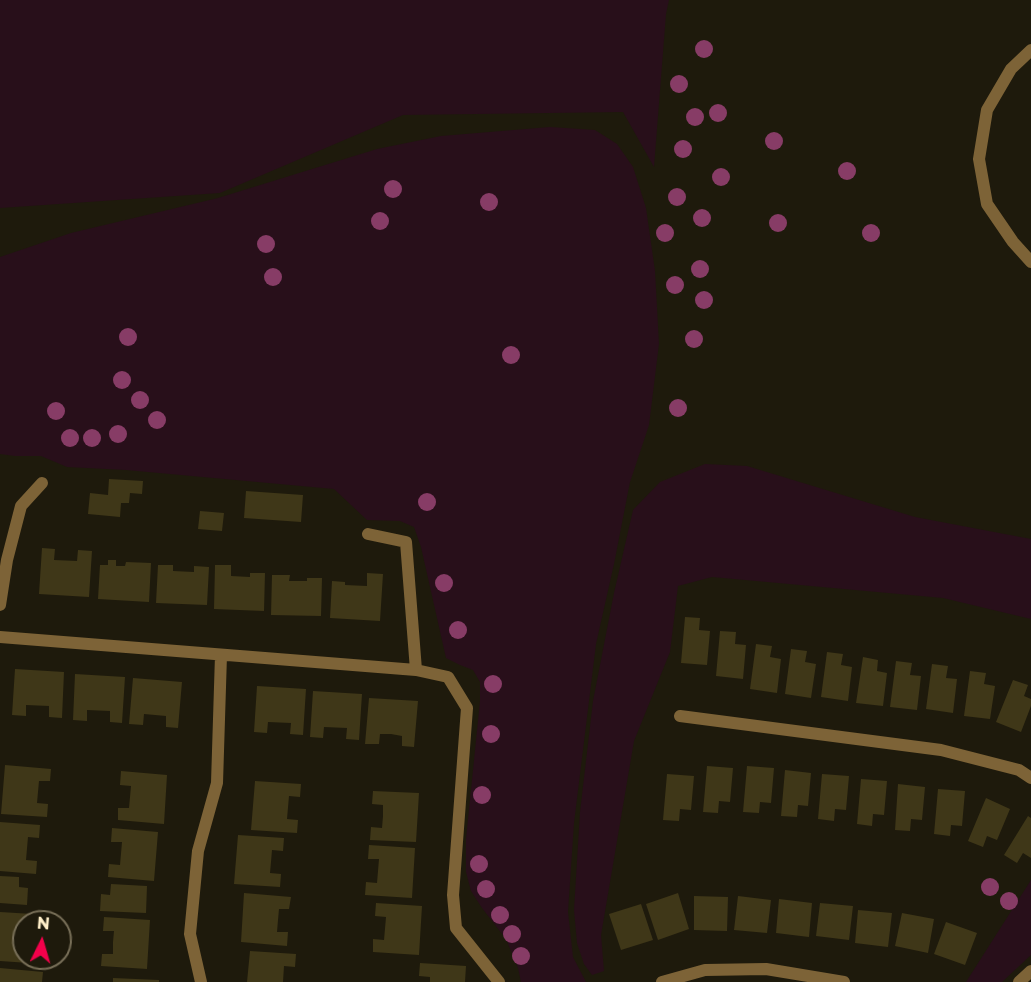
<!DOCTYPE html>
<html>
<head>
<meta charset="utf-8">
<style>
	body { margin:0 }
	#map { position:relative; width:1031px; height:982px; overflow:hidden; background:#1e1a0c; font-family:Montserrat,sans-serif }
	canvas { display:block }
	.north { position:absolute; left:12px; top:910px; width:60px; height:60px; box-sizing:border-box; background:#1e1a0c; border:2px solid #786f58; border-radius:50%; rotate:5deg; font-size:16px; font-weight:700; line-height:24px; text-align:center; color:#ffefc9 }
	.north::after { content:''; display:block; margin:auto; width:21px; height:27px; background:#f3014b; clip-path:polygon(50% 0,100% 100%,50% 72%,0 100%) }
</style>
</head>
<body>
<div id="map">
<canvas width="1031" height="982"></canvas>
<div class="north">N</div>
</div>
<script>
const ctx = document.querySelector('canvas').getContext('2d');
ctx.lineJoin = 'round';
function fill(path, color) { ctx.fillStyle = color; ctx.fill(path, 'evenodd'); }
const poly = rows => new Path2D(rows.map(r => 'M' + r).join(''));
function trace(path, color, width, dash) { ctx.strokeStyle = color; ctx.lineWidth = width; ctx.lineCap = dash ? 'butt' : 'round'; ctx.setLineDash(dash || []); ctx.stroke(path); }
fill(poly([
	[0,0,669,0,666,14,654,167,623,112,403,115,220,193,0,208],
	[550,127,595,130,617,144,633,167,646,208,655,271,659,344,649,425,630,482,614,564,596,644,574,823,568,912,573,957,586,982,521,982,518,968,506,939,482,908,471,891,466,872,466,839,480,701,480,682,473,670,460,665,446,658,421,547,414,527,400,521,367,520,334,489,126,470,67,467,41,456,15,456,0,454,0,257,71,233,218,198,377,149,441,136],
	[705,464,747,466,915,517,1031,539,1031,619,943,598,712,577,678,586,670,652,634,741,601,935,604,971,592,975,584,964,577,943,574,910,580,812,593,701,614,593,633,510,660,482],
	[1031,880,1031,955,1002,982,966,982]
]), '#280f1a');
fill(poly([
	[109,479,143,481,142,494,130,493,129,503,121,503,120,517,88,514,90,493,108,495],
	[246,491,303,495,301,522,244,518],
	[200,511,224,513,222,531,198,529],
	[42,548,55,549,54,560,77,561,78,550,92,551,89,597,39,594],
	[108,560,116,560,116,566,125,566,126,562,151,563,149,602,98,599,100,565,108,565],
	[158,565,173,565,173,571,194,572,194,566,209,567,207,605,156,603],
	[215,565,231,565,231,576,250,577,250,573,265,573,264,611,214,609],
	[367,573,383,574,380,621,330,618,332,581,345,582,345,585,367,586],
	[272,575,290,575,289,581,307,581,307,578,322,578,321,616,271,615],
	[685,617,700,618,699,630,710,631,707,665,681,663],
	[720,631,736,632,735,644,746,645,743,679,716,676],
	[756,644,772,646,770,657,781,659,777,693,750,689],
	[791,649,807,651,805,662,816,664,811,698,785,694],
	[827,652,843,654,841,665,852,667,848,701,821,697],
	[863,657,878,660,877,671,887,673,883,706,856,703],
	[896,661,912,663,910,675,921,676,917,710,890,707],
	[932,664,948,666,946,678,957,679,953,713,926,709],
	[15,669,64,672,62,718,49,717,49,706,26,705,26,716,12,715],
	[970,671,986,673,984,684,995,686,990,719,964,716],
	[75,674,125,677,122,723,110,722,110,711,87,710,87,721,73,720],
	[133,678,182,682,178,728,166,727,166,716,144,714,143,725,129,724],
	[1013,680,1028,685,1024,696,1031,699,1031,706,1021,732,996,722],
	[257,686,306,689,303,735,290,734,291,723,268,722,267,733,254,732],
	[313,691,362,694,359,740,346,739,347,728,324,727,323,738,310,737],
	[369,698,418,701,414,747,402,746,402,736,391,734,380,734,379,744,365,744],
	[5,765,51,769,50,781,39,781,37,803,48,804,47,817,1,814],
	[707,766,733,768,730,802,719,801,718,813,703,812],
	[747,766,774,768,771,803,760,802,759,813,743,812],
	[785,770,811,773,808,806,798,805,797,817,781,816],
	[121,771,167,775,164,824,118,820,118,808,129,808,131,786,120,785],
	[667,774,694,776,691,810,680,809,679,821,663,820],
	[822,774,849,776,846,810,835,809,834,821,818,819],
	[861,779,887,781,884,815,873,814,872,826,857,824],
	[255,781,301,784,300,797,289,796,287,819,298,820,297,833,251,830],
	[898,784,925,787,922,820,911,819,910,831,895,830],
	[938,789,965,791,962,826,951,825,950,836,934,834],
	[373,791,419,793,416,842,370,840,371,827,382,828,383,816,383,805,372,804],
	[986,798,1010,809,997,840,987,836,983,847,968,841],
	[1028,816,1031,818,1031,858,1023,853,1017,863,1004,855],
	[0,822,40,825,39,838,28,837,26,860,37,861,36,874,0,871],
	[112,828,158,832,154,881,108,877,109,864,120,865,122,842,111,842],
	[238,835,284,838,283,851,272,850,271,862,270,873,281,874,280,887,234,884],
	[369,845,415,848,412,898,365,895,366,882,377,883,379,859,368,859],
	[0,876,19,877,19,887,28,888,27,905,0,903],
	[111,884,147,886,146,913,100,911,101,894,110,895],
	[244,893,291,897,289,909,279,909,278,920,277,932,288,932,287,946,241,942],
	[678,893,689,929,658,940,646,904],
	[694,896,728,897,727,931,694,930],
	[738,896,771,900,767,933,734,930],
	[779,899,812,903,809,937,776,933],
	[376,903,422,906,419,955,373,952,373,939,384,940,386,917,375,916],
	[820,903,853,906,849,940,816,936],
	[641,904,653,940,621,950,609,914],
	[858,910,892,913,888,947,855,943],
	[0,912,33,914,32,922,24,922,24,926,21,926,20,937,19,949,24,949,24,958,30,958,29,963,0,961],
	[902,913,934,919,928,953,895,946],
	[104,917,150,920,147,969,101,966,102,954,113,954,113,942,114,931,103,931],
	[946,922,977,933,965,965,934,954],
	[250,951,296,954,295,967,284,966,283,982,247,982],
	[420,963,466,966,465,982,430,982,430,977,419,976],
	[0,968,43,972,42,982,0,982],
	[113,978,159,980,159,982,113,982]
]), '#3f3718');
trace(poly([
	[1031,50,1011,69,987,110,979,159,987,204,1013,242,1031,262]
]), '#7d6337', 12);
trace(poly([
	[368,534,406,542,416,670],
	[0,605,7,560,21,506,42,483],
	[0,637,416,670,448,677,467,708,453,895,456,928,499,982],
	[680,716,941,750,1019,770,1031,778],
	[201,982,190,934,198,851,217,783,221,655],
	[662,982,705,970,766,969,844,982],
	[1019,982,1031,971]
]), '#7d6337', 12);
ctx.fillStyle = '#873c66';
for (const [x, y] of [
	[704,49],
	[679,84],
	[718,113],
	[695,117],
	[774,141],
	[683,149],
	[847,171],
	[721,177],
	[393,189],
	[677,197],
	[489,202],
	[702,218],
	[380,221],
	[778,223],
	[665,233],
	[871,233],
	[266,244],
	[700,269],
	[273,277],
	[675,285],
	[704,300],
	[128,337],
	[694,339],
	[511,355],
	[122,380],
	[140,400],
	[678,408],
	[56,411],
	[157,420],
	[118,434],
	[70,438],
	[92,438],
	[427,502],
	[444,583],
	[458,630],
	[493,684],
	[491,734],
	[482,795],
	[479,864],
	[990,887],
	[486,889],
	[1009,901],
	[500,915],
	[512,934],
	[521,956]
]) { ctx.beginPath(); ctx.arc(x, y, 9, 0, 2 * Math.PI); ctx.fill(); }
</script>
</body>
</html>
